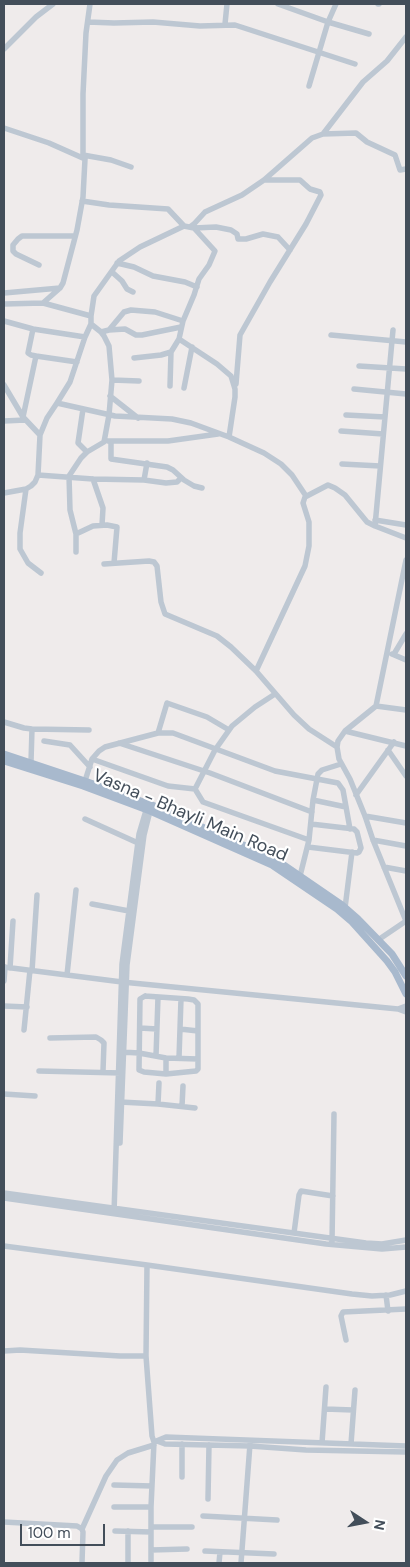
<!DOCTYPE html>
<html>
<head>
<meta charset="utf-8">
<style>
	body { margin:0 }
	#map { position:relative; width:410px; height:1567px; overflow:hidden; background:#efebeb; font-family:"DM Sans",sans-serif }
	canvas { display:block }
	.frame { position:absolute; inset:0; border:5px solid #434e5a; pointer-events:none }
	.north { position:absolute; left:340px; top:1497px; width:50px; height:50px; -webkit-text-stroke:4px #fff; paint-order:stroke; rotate:101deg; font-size:14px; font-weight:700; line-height:20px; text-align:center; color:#434e5a }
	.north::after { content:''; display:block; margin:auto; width:18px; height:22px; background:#434e5a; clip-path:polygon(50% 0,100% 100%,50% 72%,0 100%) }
	.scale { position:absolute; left:20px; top:1524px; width:85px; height:22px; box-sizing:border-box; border:2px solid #434e5a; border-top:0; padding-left:6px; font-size:15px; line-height:18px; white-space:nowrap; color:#434e5a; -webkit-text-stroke:4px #fff; paint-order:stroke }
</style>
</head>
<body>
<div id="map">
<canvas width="410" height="1567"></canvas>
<div class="frame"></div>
<div class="north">N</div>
<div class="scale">100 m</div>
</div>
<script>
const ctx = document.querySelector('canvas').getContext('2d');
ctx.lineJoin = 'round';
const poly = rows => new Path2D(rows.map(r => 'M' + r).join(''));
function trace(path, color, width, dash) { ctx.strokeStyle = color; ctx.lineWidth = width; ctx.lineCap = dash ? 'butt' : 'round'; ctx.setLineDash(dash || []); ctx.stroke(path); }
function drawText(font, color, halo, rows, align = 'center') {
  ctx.font = font + ' "DM Sans",sans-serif'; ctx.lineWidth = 4.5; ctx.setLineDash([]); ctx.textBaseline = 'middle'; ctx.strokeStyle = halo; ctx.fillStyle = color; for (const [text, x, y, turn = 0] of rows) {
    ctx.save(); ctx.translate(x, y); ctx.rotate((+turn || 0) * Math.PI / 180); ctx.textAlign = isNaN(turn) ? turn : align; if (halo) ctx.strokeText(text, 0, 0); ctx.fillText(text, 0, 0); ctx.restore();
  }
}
trace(poly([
	[278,4,328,22,309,86],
	[336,4,328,22,369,34],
	[378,4,379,4],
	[88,22,114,23,153,22,200,26,235,25,355,64],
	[225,24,227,4],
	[4,49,36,17,53,4],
	[4,128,49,143,85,159],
	[323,134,356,133,367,142,395,155,400,170,406,169],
	[83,155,111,160,131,167],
	[82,201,109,205,168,209,184,226],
	[190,227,194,224,205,212,242,195,264,180,312,138,323,134,363,82,387,61,406,37],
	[194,228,216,227,231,230,237,234,238,239,246,239,263,234,278,237,290,250],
	[117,263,134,267,153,276,185,282,197,287],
	[39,265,16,254,13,251,13,245,18,239,22,236,75,236],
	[112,272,122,281,127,289,133,292],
	[4,293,60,288],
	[43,303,60,288,63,283,77,230,83,197,85,159,83,155,83,94,86,33,90,4],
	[4,304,43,303,91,316,91,324,85,337,70,382,57,403],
	[91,316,94,296,119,261,140,247,184,226,194,228,215,251,209,265,199,279,194,295,183,321,179,339,217,364,231,376,235,389,235,397,229,437],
	[4,321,33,329,85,337],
	[91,324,101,332,109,330,124,312,131,310,155,312,183,321],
	[33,329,28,353,31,355,36,356],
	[109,330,125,329,136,335,142,335,181,327],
	[331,335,406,342],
	[134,358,161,355,171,352,179,339],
	[359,366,406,369],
	[112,380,139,381],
	[236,384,240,335,270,282,306,224,321,195,320,192,310,189,300,180,264,180],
	[4,385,23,417,40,435],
	[170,386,171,352],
	[184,388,192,347],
	[354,389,406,394],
	[110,396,138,418],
	[83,409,78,443,87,452],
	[346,415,385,417],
	[23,417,36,356,77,362],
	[4,421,25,420],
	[341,431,383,434],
	[108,441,168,441,218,434],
	[111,441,111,459,167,467,173,470,184,480,194,486,202,488],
	[342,464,380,466],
	[38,475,93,479,144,480,166,483,177,482,181,478],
	[93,479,103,508,102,525],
	[144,480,147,463],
	[26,489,20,533,20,549,28,563,41,573],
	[4,493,26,489,31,486,35,482,38,475,40,435,47,418,57,403,115,416,172,419,191,423,229,437,264,453,281,464,292,475,306,496],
	[375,520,406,525],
	[375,526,393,330],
	[76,534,93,526,107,525,117,527,114,563],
	[76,552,76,534,70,510,69,476,81,458,87,452,104,442,109,415,112,380,109,346,104,336,101,332],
	[406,560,376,706,345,731,338,741,337,747,339,759,350,779,365,816,373,840,406,921],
	[104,564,149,561,154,562,157,566,161,602,165,614,217,636,231,647,256,671,294,715,309,729,337,747],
	[392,654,406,660],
	[394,654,406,634],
	[256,671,305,566,309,546,309,522,303,503,305,497,328,485,335,488,345,495,367,522,375,526,406,538],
	[376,706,406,710],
	[4,722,24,728,32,729,89,730],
	[345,731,406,746],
	[158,733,167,703,207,717,229,730],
	[44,741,70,745,90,767],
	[119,743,210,773,312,812],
	[388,750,406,776],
	[92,759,168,786,195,789,203,802,309,840],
	[31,762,32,729],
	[84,784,92,759,99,751,105,747,158,733,173,733,275,771,338,783,343,790,350,829],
	[195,789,215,750,232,726,255,707,275,694],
	[356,795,394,742],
	[313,800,346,807],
	[365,816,406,823],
	[85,819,138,843],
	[373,840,406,846],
	[308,847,357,853,359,852,361,848,357,832,354,829,311,824],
	[384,867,406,871],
	[300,876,309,840,313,800,318,774,322,770,341,764],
	[92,904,129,911],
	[345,908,352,852],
	[378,940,406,921],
	[4,967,122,982,398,1009],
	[10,968,13,921],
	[32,971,37,895],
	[67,975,76,890],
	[4,981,5,967],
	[145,996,188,999,194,1000,198,1004,198,1069,196,1071,166,1074,144,1072,139,1070,140,999,145,996],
	[4,1006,27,1007],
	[406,1006,398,1009,406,1012],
	[140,1028,157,1029],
	[180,1029,198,1031],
	[24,1030,30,970],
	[50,1038,96,1037,101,1040,104,1043,103,1071],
	[121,1052,139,1053,166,1058,198,1059],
	[156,1056,158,997],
	[166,1058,166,1074],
	[179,1058,181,999],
	[39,1071,121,1073],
	[4,1094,35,1096],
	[120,1102,158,1104,195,1108],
	[158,1104,159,1083],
	[182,1106,183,1086],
	[120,1143,127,965,144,835,151,807],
	[4,1193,366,1243,382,1244,406,1240],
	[4,1198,326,1244,382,1249,406,1247],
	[114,1213,122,964,139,834,147,807],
	[294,1233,299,1195,301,1191,333,1196],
	[332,1242,334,1114],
	[4,1246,147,1265,352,1294,372,1296,390,1295,406,1291],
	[147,1265,146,1356,152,1436,154,1442,151,1507,151,1561],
	[386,1295,388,1311],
	[346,1340,341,1316,343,1312,406,1309],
	[4,1351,20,1350,120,1356,146,1356],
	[325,1409,353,1410],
	[157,1441,165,1444,250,1446,306,1450,406,1452],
	[154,1442,166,1437,406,1446],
	[322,1443,326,1387],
	[351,1444,355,1390],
	[182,1477,182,1444],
	[114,1485,152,1486],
	[208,1499,209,1445],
	[114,1507,151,1507],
	[203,1516,277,1520],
	[4,1522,77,1526,82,1529,83,1532,82,1563],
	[151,1527,192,1527],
	[82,1529,106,1476,117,1460,128,1453,154,1445],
	[115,1531,151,1532],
	[128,1531,128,1562],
	[151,1550,187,1549],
	[205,1551,274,1554],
	[219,1563,220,1552],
	[241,1563,250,1444]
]), '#bdc7d2', 5.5);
trace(poly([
	[4,754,85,781,152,805,275,859,342,905,358,919,392,954,406,976],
	[4,761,83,786,150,811,272,865,337,909,351,921,387,961,395,972,406,994]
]), '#a8b9cd', 7);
drawText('18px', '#434e5a', '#fff', [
	["Vasna - Bhayli Main Road",190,816,23]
]);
</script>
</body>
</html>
